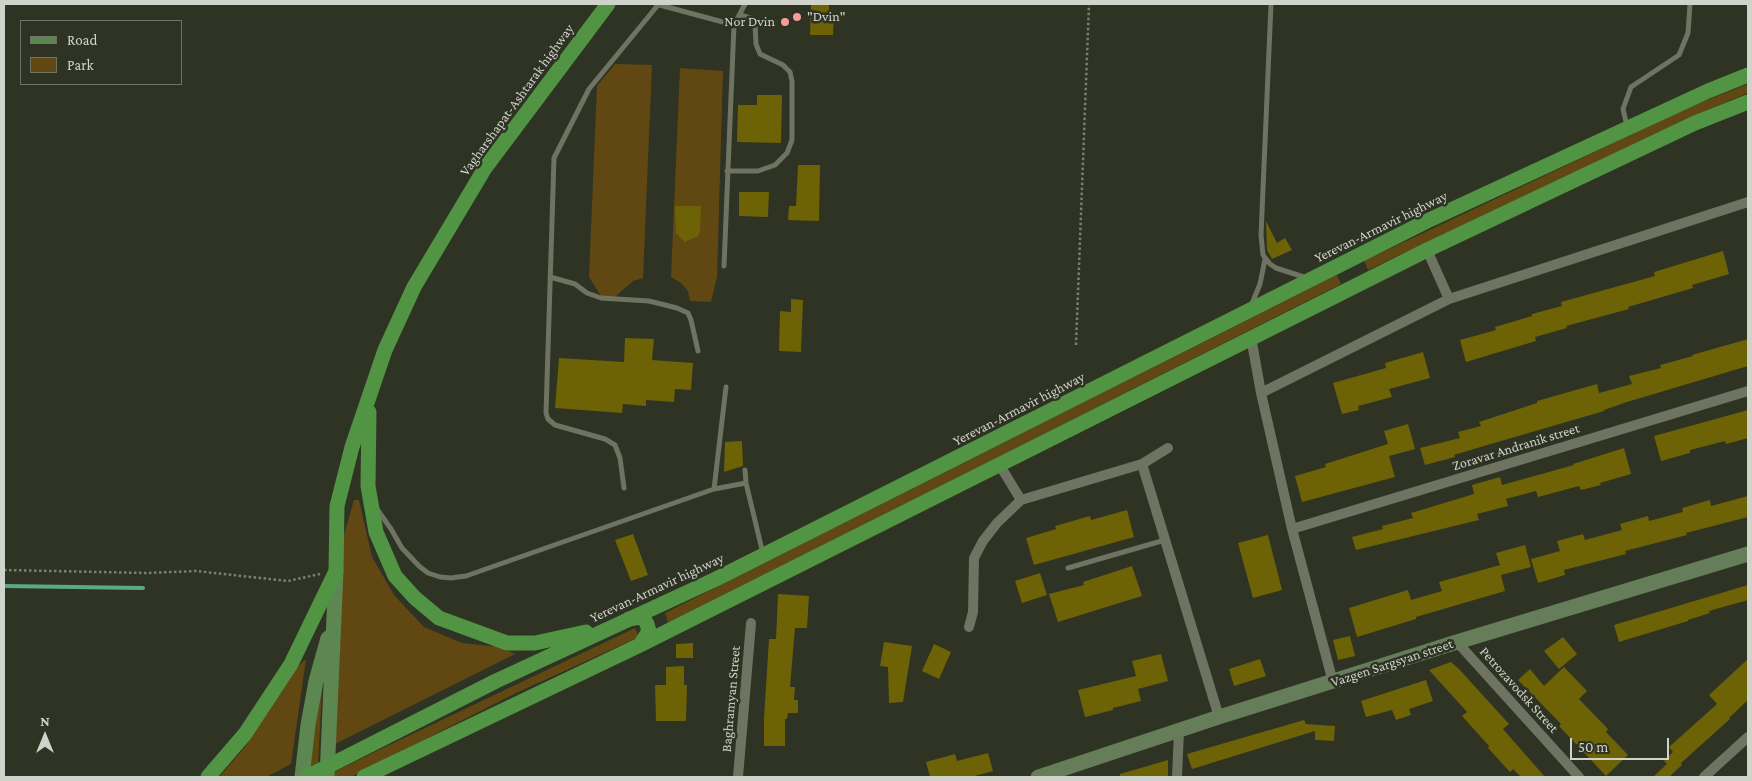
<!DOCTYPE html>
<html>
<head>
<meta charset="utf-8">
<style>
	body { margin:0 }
	#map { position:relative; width:1752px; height:781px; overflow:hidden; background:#2e3324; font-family:"Crimson Pro",serif }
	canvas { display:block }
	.frame { position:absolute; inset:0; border:5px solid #d0d3ca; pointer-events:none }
	.legend { position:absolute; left:20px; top:20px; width:162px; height:65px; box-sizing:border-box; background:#2e3324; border:1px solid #6f7366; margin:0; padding:6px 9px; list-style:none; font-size:15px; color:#d0d3ca }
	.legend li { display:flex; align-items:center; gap:10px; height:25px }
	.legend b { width:25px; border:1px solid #6f7366 }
	.north { position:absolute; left:20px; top:711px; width:50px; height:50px; -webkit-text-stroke:4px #2e3324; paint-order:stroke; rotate:0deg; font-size:14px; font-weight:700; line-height:20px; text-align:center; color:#d0d3ca }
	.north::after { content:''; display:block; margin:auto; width:18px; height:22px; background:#d0d3ca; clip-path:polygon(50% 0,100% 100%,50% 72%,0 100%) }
	.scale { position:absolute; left:1570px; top:738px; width:99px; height:22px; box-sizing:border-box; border:2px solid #d0d3ca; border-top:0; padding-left:6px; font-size:15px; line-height:18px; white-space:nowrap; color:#d0d3ca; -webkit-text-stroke:4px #2e3324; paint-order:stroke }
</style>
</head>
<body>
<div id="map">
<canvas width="1752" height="781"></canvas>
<div class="frame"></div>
<ul class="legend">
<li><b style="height:6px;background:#5d8750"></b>Road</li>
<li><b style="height:14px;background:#614813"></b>Park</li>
</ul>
<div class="north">N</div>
<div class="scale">50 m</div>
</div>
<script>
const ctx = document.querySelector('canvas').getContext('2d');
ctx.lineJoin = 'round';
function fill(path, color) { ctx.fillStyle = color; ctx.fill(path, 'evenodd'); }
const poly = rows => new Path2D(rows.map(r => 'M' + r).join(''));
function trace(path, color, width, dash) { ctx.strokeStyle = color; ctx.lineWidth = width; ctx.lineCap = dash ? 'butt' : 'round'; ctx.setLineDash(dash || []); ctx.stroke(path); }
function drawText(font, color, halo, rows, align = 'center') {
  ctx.font = font + ' "Crimson Pro",serif'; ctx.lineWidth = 5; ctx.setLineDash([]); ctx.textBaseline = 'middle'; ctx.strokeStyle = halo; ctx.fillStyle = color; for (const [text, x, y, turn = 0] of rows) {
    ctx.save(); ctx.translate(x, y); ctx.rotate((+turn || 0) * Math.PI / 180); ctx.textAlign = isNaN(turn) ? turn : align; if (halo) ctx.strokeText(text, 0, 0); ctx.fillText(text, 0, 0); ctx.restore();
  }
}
fill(poly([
	[615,64,652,65,643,278,633,281,615,297,601,296,589,277,597,86],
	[680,68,723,71,717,277,711,302,690,301,688,291,681,283,671,277],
	[1748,84,1748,93,1695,115,1368,270,1364,261,1692,106],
	[1337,275,1341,284,668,623,665,613],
	[354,500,359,500,372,557,394,595,424,627,462,643,500,647,515,654,333,745,341,545],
	[635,628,639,637,514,694,351,777,324,777,383,748],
	[306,659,291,764,266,777,219,777,245,747,292,672],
	[323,671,318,765,309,768]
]), '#614813');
trace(poly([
	[4,586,143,588]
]), '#58aa85', 4);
fill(poly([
	[811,4,829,4,829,14,834,14,833,35,810,35],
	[757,95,782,95,781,143,737,142,738,105,757,105],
	[798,165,820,165,819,221,788,220,789,206,796,206],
	[739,192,769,192,768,217,739,216],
	[675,206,701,206,700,232,698,236,685,242,676,233],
	[1266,221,1277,243,1285,238,1292,250,1272,259,1267,250],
	[1723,251,1729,274,1692,285,1693,288,1628,307,1629,309,1566,326,1567,328,1535,337,1536,341,1466,362,1460,340,1496,330,1495,327,1532,316,1532,314,1562,306,1561,302,1655,276,1654,272],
	[791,299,803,300,801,352,779,351,780,311,791,312],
	[625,338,654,339,652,360,693,363,691,390,675,389,674,402,646,400,646,406,623,404,622,413,555,408,559,358,624,362],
	[1748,339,1748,366,1627,402,1604,410,1604,411,1484,446,1454,455,1455,457,1425,465,1420,448,1460,438,1458,432,1481,426,1479,422,1537,403,1537,401,1597,384,1599,393,1632,384,1629,376,1661,368,1660,365,1693,356,1692,355],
	[1423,352,1430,378,1389,389,1392,397,1358,406,1359,410,1342,414,1333,383,1386,368,1385,363],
	[1748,410,1748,438,1726,444,1725,441,1690,450,1690,453,1661,461,1654,436],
	[1408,424,1415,449,1389,456,1395,477,1302,502,1295,476,1326,467,1325,464,1388,444,1384,431],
	[742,441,743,466,724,472,725,442],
	[1624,448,1631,474,1600,483,1601,485,1581,490,1579,486,1538,497,1536,491,1506,499,1508,506,1477,514,1479,520,1356,550,1352,537,1383,529,1382,526,1413,518,1411,513,1474,494,1472,485,1500,477,1502,485,1574,465,1573,464],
	[1748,496,1748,517,1686,533,1687,535,1625,551,1626,554,1564,570,1565,575,1538,583,1531,559,1560,551,1557,541,1583,534,1585,540,1622,530,1620,524,1648,516,1649,521,1683,512,1682,508,1710,500,1711,506],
	[1127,510,1134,537,1034,565,1026,538,1056,529,1055,526,1090,516,1091,520],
	[633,534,648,575,631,581,615,540],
	[1268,535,1282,590,1253,598,1238,543],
	[1525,545,1531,567,1501,575,1505,591,1416,617,1416,619,1357,637,1349,608,1408,590,1411,600,1442,591,1439,582,1500,565,1496,553],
	[1132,566,1142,596,1058,622,1049,594,1084,585,1083,582],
	[1040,573,1047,595,1022,603,1015,581],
	[1748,585,1748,600,1709,611,1710,613,1688,620,1688,621,1619,642,1614,625],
	[778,594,809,596,807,628,795,628,790,687,795,687,794,700,798,700,798,713,788,713,787,719,785,719,785,746,764,746,764,718,769,639,776,639],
	[1350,636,1355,656,1338,660,1333,640],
	[1563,637,1577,654,1559,669,1544,651],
	[884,642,912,646,903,702,889,703,888,667,880,666],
	[693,643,693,658,676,658,676,644],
	[934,644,951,652,939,679,922,671],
	[1161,654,1168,681,1138,689,1141,701,1113,708,1113,710,1085,717,1078,690,1136,676,1132,661],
	[1260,659,1266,676,1234,686,1229,669],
	[1748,659,1748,700,1729,718,1730,719,1681,763,1682,765,1669,777,1653,777,1667,764,1664,761,1673,752,1669,747,1717,704,1709,695],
	[1451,662,1459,669,1509,724,1503,729,1545,777,1521,777,1513,769,1510,772,1488,748,1489,746,1462,716,1467,712,1429,670],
	[684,666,684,685,687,685,686,721,656,721,655,685,666,685,666,667],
	[1564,667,1587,691,1579,699,1608,729,1606,732,1628,755,1606,776,1559,726,1561,724,1518,680,1530,669,1544,686],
	[1426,680,1433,701,1409,709,1411,715,1396,720,1392,710,1366,717,1361,701],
	[1304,720,1306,724,1335,726,1334,741,1315,740,1315,731,1192,769,1187,754],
	[988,753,993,771,971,777,930,777,926,762,955,754,957,761],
	[1168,760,1168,777,1120,777,1120,774]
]), '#6d6206');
trace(poly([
	[1076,345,1089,4],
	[4,570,146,573,196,571,288,581,320,574]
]), '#7c8074', 2.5, [2.5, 2.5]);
trace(poly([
	[656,4,734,25],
	[1271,4,1261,235,1263,255,1270,264,1276,268,1307,278],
	[1627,126,1623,109,1631,87,1679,55,1688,33,1690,4],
	[727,171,758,171,775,165,787,153,792,140,792,81,790,72,783,65,760,54,756,44,755,25,751,18,740,15],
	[724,266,734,25,745,4],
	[550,277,575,284,587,293,601,298,649,301,677,308,688,313,691,320,698,351],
	[1251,306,1260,284,1265,259],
	[745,470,746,483,763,554],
	[624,488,620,458,615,445,605,439,555,425,548,419,546,413,554,158,589,89,658,5],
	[714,489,726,387],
	[377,509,391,529,402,548,419,566,428,573,440,577,451,578,466,576,714,489,746,483],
	[1068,568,1165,540]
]), '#6e7362', 5);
trace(poly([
	[1427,250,1449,299],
	[1251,337,1261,393,1292,529,1333,682],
	[1261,393,1449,299,1748,202],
	[999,464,1021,500],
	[1142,464,1168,448],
	[1292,529,1748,391],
	[969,627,973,612,974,558,983,541,997,523,1021,500,1142,464,1219,717],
	[1457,642,1579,777],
	[738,777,751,623],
	[1177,777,1179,731],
	[1704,777,1748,737]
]), '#6e7362', 10);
trace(poly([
	[1038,777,1219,717,1457,642,1748,554]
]), '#657d59', 15);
trace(poly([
	[302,777,308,725,316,681,328,638],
	[327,777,336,571]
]), '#5d8750', 15);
trace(poly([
	[369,412,368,486,376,532,395,576,415,598,439,618,507,643,535,643,586,632],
	[629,619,640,617,644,619,647,624,649,631,640,645],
	[208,777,245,734,291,664,336,571,337,506,352,447,385,350,414,287,485,168,608,4],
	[307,777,496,681,716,579,1427,221,1708,91,1748,75],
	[364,777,640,645,1427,250,1695,123,1748,102]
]), '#519444', 15);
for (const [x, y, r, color] of [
	[797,17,5,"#f59c96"],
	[785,22,5,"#f59c96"]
]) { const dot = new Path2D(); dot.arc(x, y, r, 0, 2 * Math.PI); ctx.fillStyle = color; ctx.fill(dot); trace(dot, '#2e3324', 2); }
drawText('14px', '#d0d3ca', '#2e3324', [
	["\"Dvin\"",807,17],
	["Nor Dvin",775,22,"right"]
], 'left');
drawText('14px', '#d0d3ca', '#2e3324', [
	["Vagharshapat-Ashtarak highway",517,100,-54],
	["Yerevan-Armavir highway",1381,227,-26],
	["Yerevan-Armavir highway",1019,409,-27],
	["Zoravar Andranik street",1516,447,-17],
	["Yerevan-Armavir highway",657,588,-25],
	["Vazgen Sargsyan street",1392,663,-18],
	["Petrozavodsk Street",1519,690,48],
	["Baghramyan Street",731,699,-85]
]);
</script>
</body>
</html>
